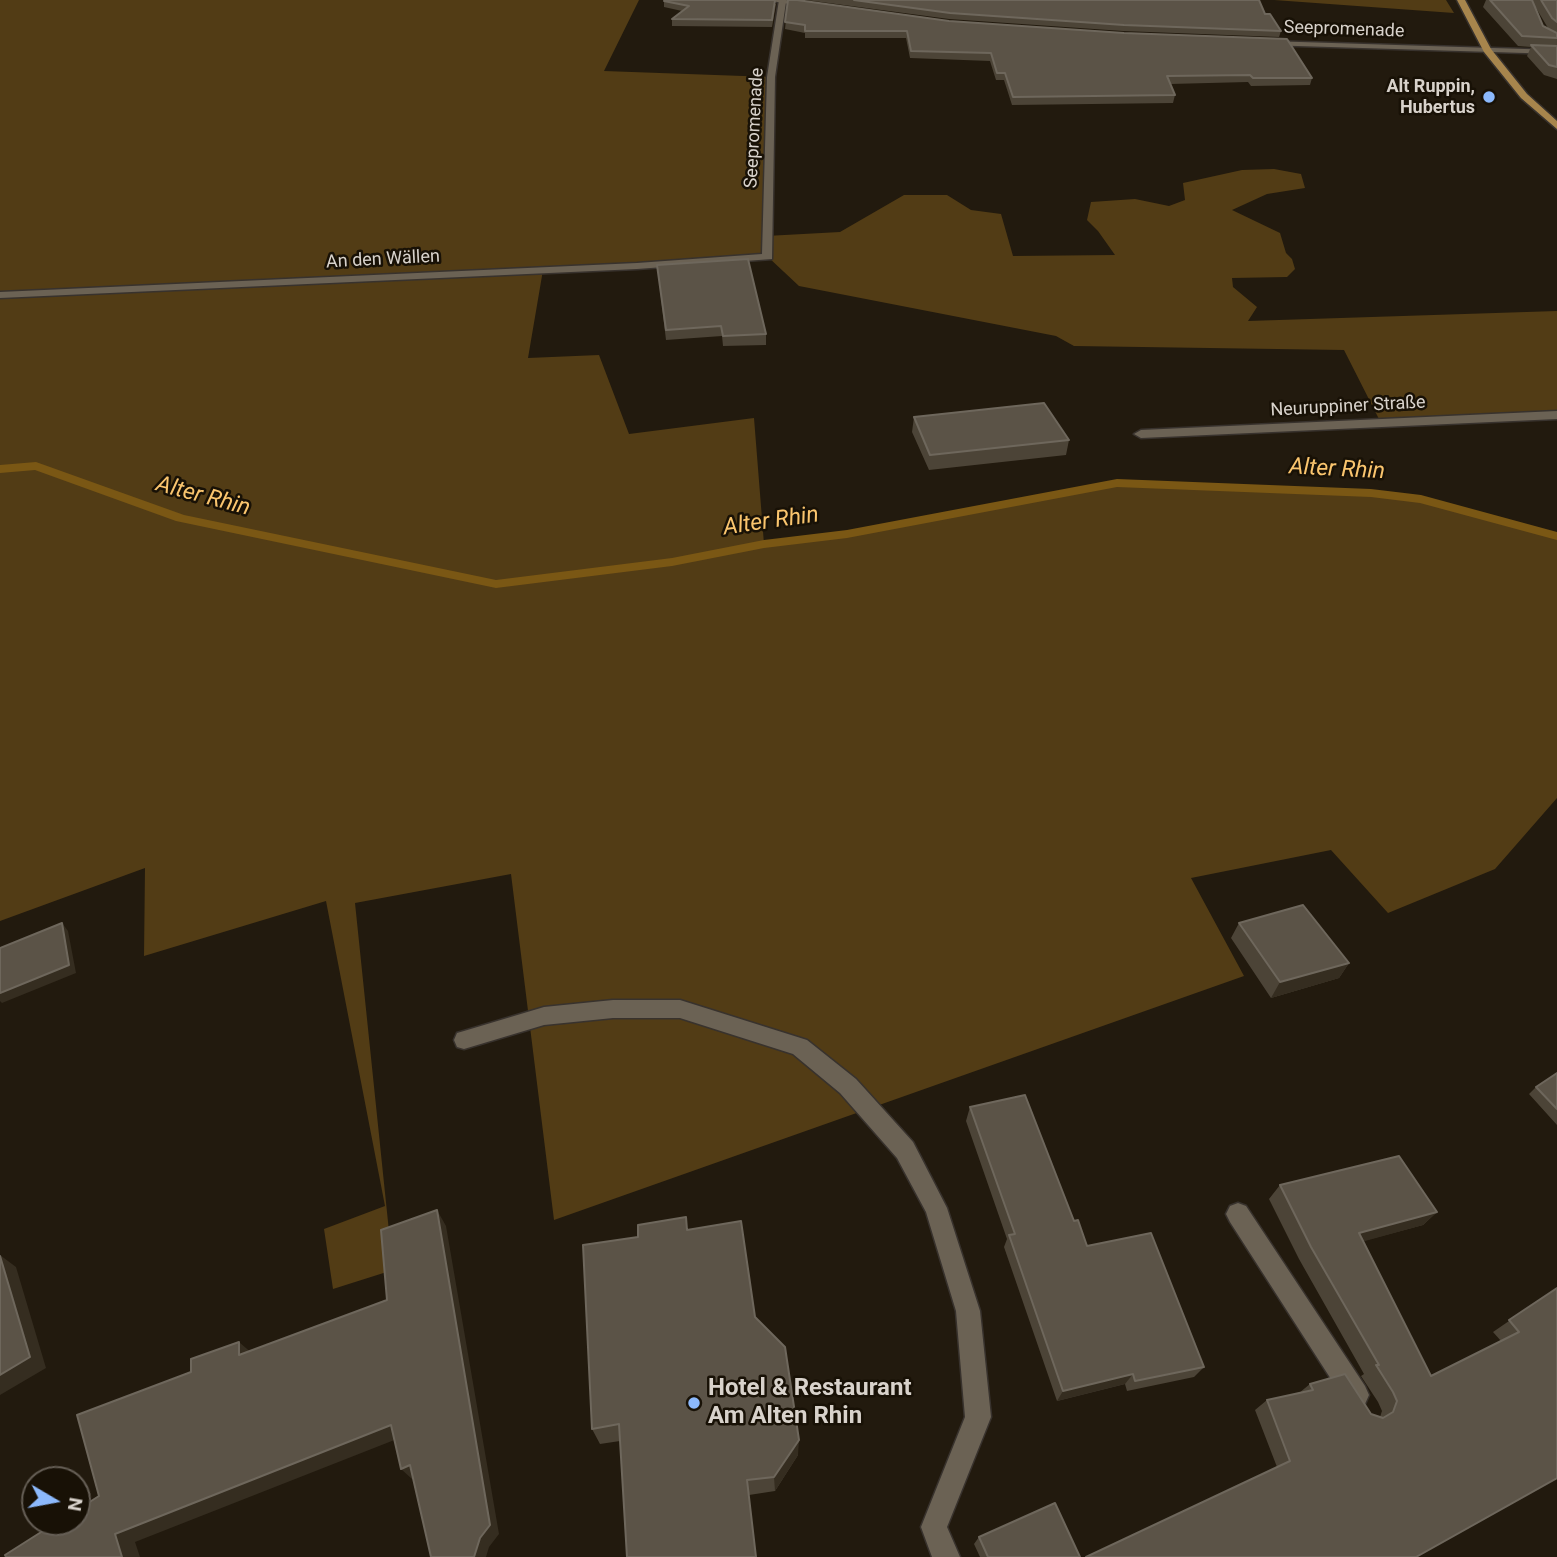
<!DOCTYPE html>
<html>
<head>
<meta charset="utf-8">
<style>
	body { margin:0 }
	#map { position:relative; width:1557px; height:1557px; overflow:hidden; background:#221a0e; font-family:Roboto,sans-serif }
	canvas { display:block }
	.north { position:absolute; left:21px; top:1466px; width:70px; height:70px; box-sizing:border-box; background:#181106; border:2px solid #655e55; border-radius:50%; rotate:100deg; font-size:19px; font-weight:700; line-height:28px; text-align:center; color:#d8d2cb }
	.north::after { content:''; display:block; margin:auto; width:24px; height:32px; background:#8cb9fc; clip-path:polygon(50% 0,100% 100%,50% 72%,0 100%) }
</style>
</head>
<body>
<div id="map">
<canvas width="1557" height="1557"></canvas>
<div class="north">N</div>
</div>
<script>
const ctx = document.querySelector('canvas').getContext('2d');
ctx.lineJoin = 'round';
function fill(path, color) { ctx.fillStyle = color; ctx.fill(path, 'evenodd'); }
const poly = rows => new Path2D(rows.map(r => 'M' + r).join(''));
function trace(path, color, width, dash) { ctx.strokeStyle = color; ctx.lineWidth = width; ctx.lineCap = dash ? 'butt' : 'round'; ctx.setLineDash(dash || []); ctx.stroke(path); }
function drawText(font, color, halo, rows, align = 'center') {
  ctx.font = font + ' Roboto,sans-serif'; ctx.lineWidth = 5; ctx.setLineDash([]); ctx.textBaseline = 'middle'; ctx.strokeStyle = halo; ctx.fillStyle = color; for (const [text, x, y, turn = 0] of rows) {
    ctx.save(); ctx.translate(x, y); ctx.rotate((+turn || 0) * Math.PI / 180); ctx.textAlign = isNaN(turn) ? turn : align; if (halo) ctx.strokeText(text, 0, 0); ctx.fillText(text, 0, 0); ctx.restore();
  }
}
fill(poly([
	[0,0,639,0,604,71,771,77,766,236,840,232,904,195,947,195,971,210,1001,214,1013,256,1115,255,1098,231,1087,220,1091,202,1135,199,1169,206,1185,200,1183,183,1242,170,1274,169,1301,174,1305,188,1267,194,1232,210,1280,233,1286,253,1292,259,1295,269,1287,277,1232,278,1233,287,1257,307,1248,321,1557,311,1557,416,1381,423,1344,350,1074,346,1056,336,799,286,768,257,543,270,528,358,599,355,629,434,754,418,764,544,848,534,1117,483,1371,493,1421,499,1557,536,1557,798,1495,869,1388,913,1331,850,1191,878,1244,976,554,1220,511,874,355,903,393,1270,333,1289,324,1229,385,1206,326,901,144,956,145,868,0,921],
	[1274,0,1446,0,1454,13]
]), '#523c15');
fill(poly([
	[36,462,184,515,496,580,672,558,764,540,847,530,1117,479,1371,489,1421,495,1557,532,1557,540,1420,503,1371,497,1117,487,847,538,764,548,672,566,496,588,176,521,35,470,0,473,0,465,36,462]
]), '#7a5714');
const lane = poly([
	[779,0,786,2,775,77,772,259,637,269,0,298,0,292,637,263,762,254,767,77,779,0],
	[1557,411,1557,419,1141,438,1134,434,1141,430,1557,411],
	[613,1000,680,1000,807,1040,856,1079,913,1142,947,1208,980,1311,991,1417,947,1527,960,1557,932,1557,921,1527,965,1417,956,1311,926,1212,897,1158,840,1093,793,1054,680,1018,613,1018,544,1025,464,1049,457,1047,454,1040,457,1033,464,1031,544,1007,613,1000],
	[1238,1203,1246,1206,1365,1386,1369,1395,1365,1404,1356,1408,1347,1404,1230,1222,1226,1214,1230,1206,1238,1203]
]);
const street = poly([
	[766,0,786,0,816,6,812,8,766,0],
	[1268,41,1557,50,1557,54,1265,45,1268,41]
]);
const primary = poly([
	[1457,0,1465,0,1491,49,1527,94,1557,121,1557,129,1521,98,1484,52,1457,0]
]);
trace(lane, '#38322d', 3);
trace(street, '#38322d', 3);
trace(primary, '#38322d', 3);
fill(lane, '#6b6254');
fill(street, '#6b6254');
fill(primary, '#a7854c');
fill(poly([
	[788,0,1312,78,1310,85,1251,86,1248,82,1170,84,1175,95,1173,103,1012,105,1004,80,996,80,990,61,910,58,906,38,805,38,805,33,785,29],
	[806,0,1259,0,1265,14,1281,31,1279,37,1123,31,949,19],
	[1486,0,1557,0,1557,79,1544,75,1527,56,1531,47,1518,46,1483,7],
	[1535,8,1536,8,1548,28,1550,30,1543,26],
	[664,1,776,4,772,27,672,26,672,19,682,11,664,7],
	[657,265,766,334,766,345,723,346,722,336,666,340],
	[914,417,1069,440,1066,455,929,470,912,432],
	[1239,923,1349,963,1339,978,1271,998,1231,938],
	[1557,1073,1557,1125,1529,1094,1536,1087],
	[970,1107,1074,1221,1087,1246,1204,1367,1194,1377,1127,1391,1125,1384,1057,1401,1004,1247,1007,1239,966,1121],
	[1280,1185,1437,1212,1423,1225,1363,1241,1431,1376,1501,1341,1493,1332,1557,1288,1416,1557,1130,1537,1277,1467,1255,1410,1267,1400,1299,1393,1310,1384,1371,1414,1380,1417,1382,1411,1378,1402,1361,1376,1364,1374,1299,1259,1269,1199],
	[688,1230,755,1317,798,1455,775,1491,749,1495,620,1441,600,1444,592,1429,638,1237],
	[979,1537,1080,1557,980,1557,974,1544]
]), '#4c4437');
fill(poly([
	[62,923,68,931,76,973,2,1003,0,1001,0,993],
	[1349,963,1339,978,1271,998,1280,982],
	[437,1210,446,1226,499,1534,489,1547,486,1557,474,1557],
	[1437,1212,1423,1225,1347,1246,1359,1233],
	[0,1255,16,1267,46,1368,0,1395],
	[239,1342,254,1355,239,1355],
	[1133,1374,1125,1384,1057,1401,1063,1391],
	[391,1425,402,1437,135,1542,140,1557,122,1557,115,1534],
	[799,1440,798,1455,775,1491,774,1477],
	[410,1465,421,1475,412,1479,401,1469]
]), '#352d20');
const building = poly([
	[665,0,775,0,772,20,672,19,689,6,664,1,665,0],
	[788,0,797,0,949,21,1124,33,1287,39,1312,78,1253,78,1250,75,1167,76,1175,95,1013,97,1005,73,997,73,991,53,911,51,907,31,805,31,805,25,785,22,788,0],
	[854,0,1259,0,1265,14,1270,14,1281,31,1124,25,950,13,854,0],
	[1490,0,1532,0,1543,26,1557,33,1557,38,1522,36,1490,0],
	[1541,0,1557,0,1557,22,1552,18,1541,0],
	[1531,45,1557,46,1557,67,1549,65,1531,45],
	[748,259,766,334,723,336,721,326,666,330,657,265,748,259],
	[1044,403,1069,440,930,455,914,417,1044,403],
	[1303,905,1349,963,1280,982,1239,923,1303,905],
	[62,923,69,965,0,993,0,948,62,923],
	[1557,1073,1557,1109,1536,1087,1557,1073],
	[1025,1095,1074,1221,1078,1220,1087,1246,1151,1233,1204,1367,1135,1381,1133,1374,1063,1391,1009,1235,1015,1234,970,1107,1025,1095],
	[1399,1156,1437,1212,1359,1233,1431,1376,1519,1332,1509,1320,1557,1288,1557,1478,1416,1557,1086,1557,1290,1461,1267,1400,1313,1390,1310,1384,1345,1374,1371,1414,1383,1418,1393,1412,1397,1401,1393,1392,1376,1365,1379,1365,1311,1247,1280,1185,1399,1156],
	[437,1210,490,1525,480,1538,474,1557,431,1557,410,1465,401,1469,391,1425,115,1534,122,1557,6,1557,5,1555,57,1522,77,1522,77,1510,99,1496,77,1415,191,1372,191,1359,239,1342,239,1355,387,1300,381,1230,437,1210],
	[686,1217,687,1230,741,1221,755,1317,785,1347,799,1440,774,1477,747,1480,756,1557,627,1557,619,1424,592,1429,583,1245,638,1237,638,1225,686,1217],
	[0,1256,30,1357,0,1375,0,1256],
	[1055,1503,1080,1557,988,1557,979,1537,1055,1503]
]);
fill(building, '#5b5347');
trace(building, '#6e675c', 2);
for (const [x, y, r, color] of [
	[1489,97,7,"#8cb9fc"],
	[694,1403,7,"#8cb9fc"]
]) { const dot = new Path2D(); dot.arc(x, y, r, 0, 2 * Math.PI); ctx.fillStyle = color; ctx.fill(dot); trace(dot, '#181106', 2.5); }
drawText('18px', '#d8d2cb', '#181106', [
	["Seepromenade",1344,30,2],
	["Seepromenade",755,128,-87],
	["An den Wällen",383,260,-3],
	["Neuruppiner Straße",1348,407,-3]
]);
drawText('bold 18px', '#d8d2cb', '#181106', [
	["Alt Ruppin,",1475,87],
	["Hubertus",1475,108]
], 'right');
drawText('italic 23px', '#fac56e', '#181106', [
	["Alter Rhin",1337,470,3],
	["Alter Rhin",203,497,15],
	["Alter Rhin",771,522,-8]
]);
drawText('bold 24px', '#d8d2cb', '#181106', [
	["Hotel & Restaurant",708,1389],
	["Am Alten Rhin",708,1417]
], 'left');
</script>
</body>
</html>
